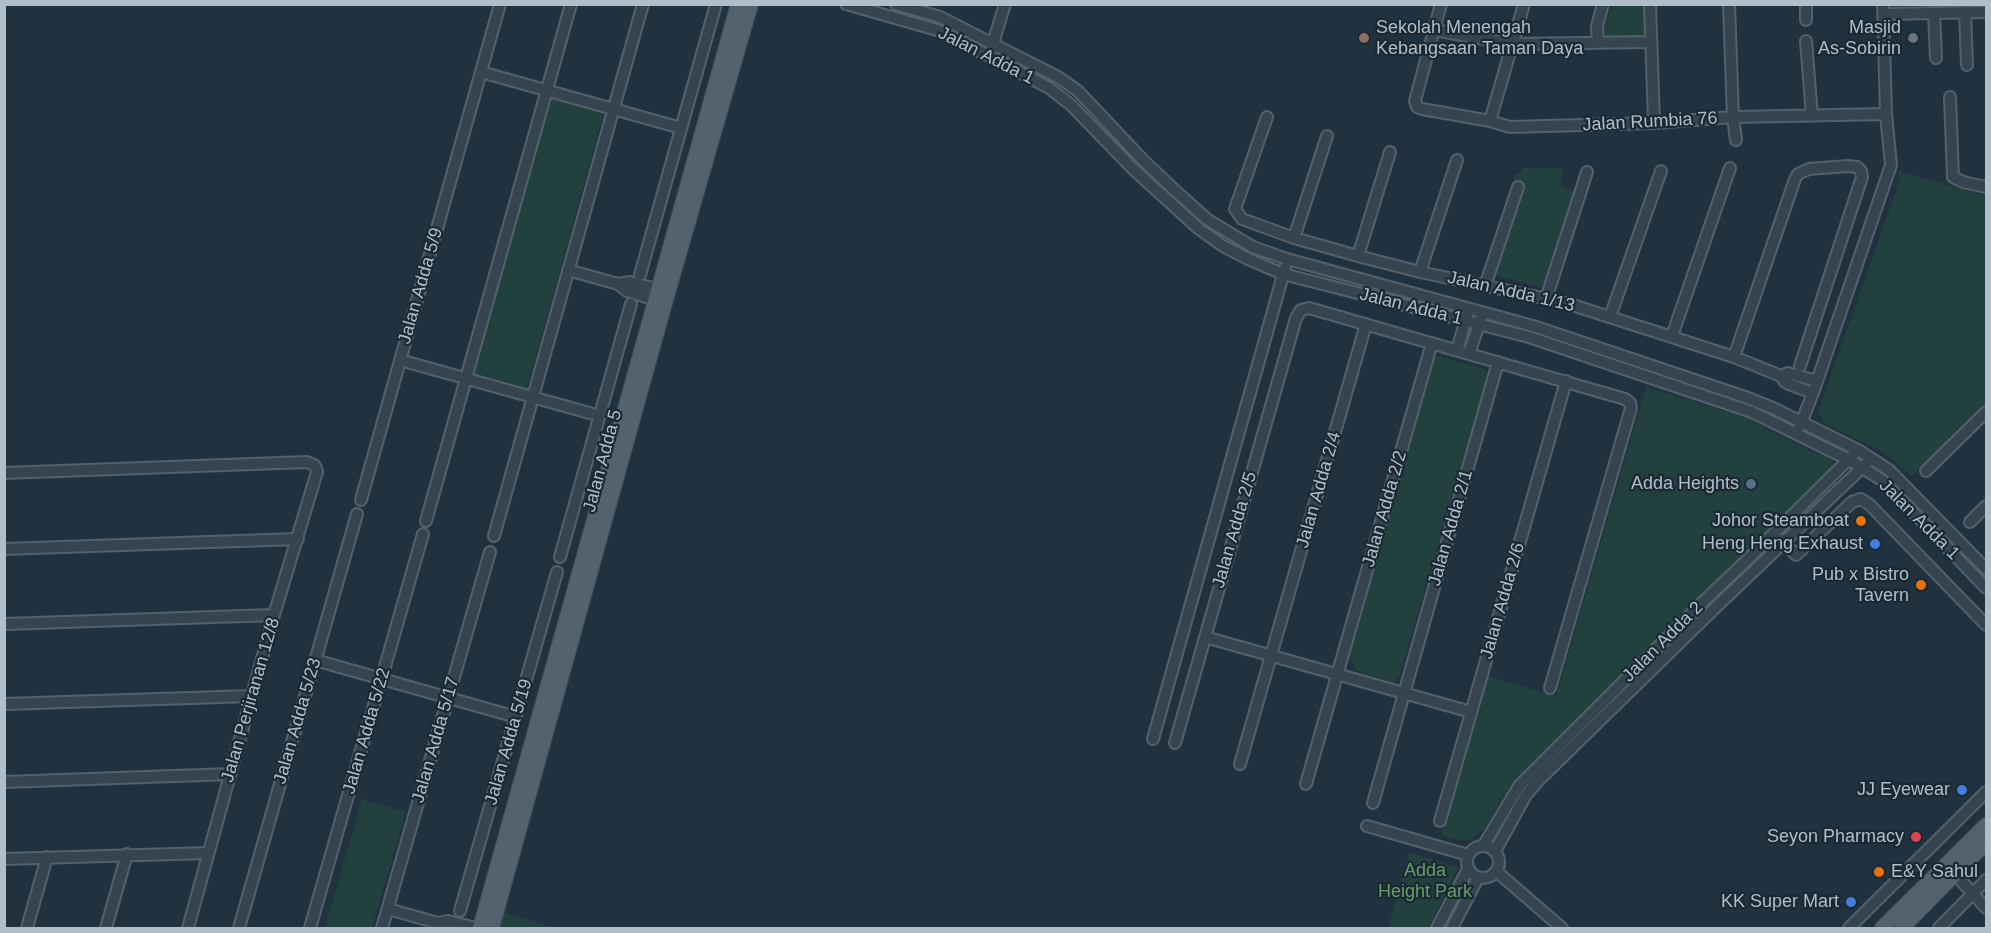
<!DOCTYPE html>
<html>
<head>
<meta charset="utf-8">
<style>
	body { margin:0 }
	#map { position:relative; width:1991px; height:933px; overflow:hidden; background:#20323f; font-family:Helvetica,sans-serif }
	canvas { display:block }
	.frame { position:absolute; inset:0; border:6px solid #b0beca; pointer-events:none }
</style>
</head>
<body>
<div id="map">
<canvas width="1991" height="933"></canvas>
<div class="frame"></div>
</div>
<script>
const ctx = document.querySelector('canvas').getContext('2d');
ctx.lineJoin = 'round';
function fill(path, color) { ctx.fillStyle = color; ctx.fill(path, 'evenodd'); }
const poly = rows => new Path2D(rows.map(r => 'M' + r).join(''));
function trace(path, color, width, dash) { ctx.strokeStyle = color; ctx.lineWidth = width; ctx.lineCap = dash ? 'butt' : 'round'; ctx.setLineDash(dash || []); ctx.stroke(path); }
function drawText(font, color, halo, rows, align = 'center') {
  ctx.font = font + ' Helvetica,sans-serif'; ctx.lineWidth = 4.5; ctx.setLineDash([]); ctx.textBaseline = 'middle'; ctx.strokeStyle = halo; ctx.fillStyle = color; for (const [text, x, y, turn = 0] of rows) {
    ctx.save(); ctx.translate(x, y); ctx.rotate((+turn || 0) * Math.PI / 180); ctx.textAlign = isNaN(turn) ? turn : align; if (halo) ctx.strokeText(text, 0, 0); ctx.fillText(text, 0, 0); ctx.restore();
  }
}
fill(poly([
	[1611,5,1646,5,1647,32,1643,38,1608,38,1604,28],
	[551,98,604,113,527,388,473,373],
	[1522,168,1564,168,1560,186,1578,193,1547,289,1495,275,1495,271,1524,185,1514,182,1514,174,1522,173],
	[1898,171,1986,196,1986,404,1912,476,1881,451,1825,424,1818,412,1900,180],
	[1438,356,1485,369,1488,374,1399,677,1393,683,1357,671,1350,658,1433,359],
	[1646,387,1748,418,1770,431,1814,453,1826,455,1832,462,1831,469,1512,783,1483,830,1471,839,1463,841,1441,836,1487,676,1556,696],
	[362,799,406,812,372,928,325,928],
	[1409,852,1459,867,1428,928,1388,928],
	[501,912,555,928,496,928]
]), '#22403e');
const minor = poly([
	[846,4,937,30,989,56,1049,88,1071,105,1132,168,1199,229,1223,246,1248,259,1283,274,1529,337,1752,412,1849,460,1882,480,1986,588],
	[896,4,940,17,1058,77,1078,91,1143,160,1180,195,1208,220,1253,247,1287,259,1533,326,1748,398,1773,408,1858,450,1889,470,1986,569],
	[1441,4,1415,101,1417,107,1422,109,1490,121,1510,127,1654,123,1733,117,1886,114],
	[1650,4,1654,123],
	[1729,4,1733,117,1736,140],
	[1806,4,1806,20],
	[1965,12,1967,65],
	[1934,13,1936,58],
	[1884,14,1986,12],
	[1434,30,1512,44,1650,42],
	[1806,41,1812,116],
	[1598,42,1597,26,1603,4],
	[991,50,1005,4],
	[481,72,681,128],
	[1950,97,1953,177,1963,182,1986,187],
	[1267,117,1235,209,1242,219,1294,238,1358,256,1420,272,1566,303,1734,357,1781,376,1785,382,1791,385,1813,393],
	[1490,121,1524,4],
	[1294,238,1327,136],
	[1358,256,1390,152],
	[568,270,618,284,630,282,664,291],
	[1420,272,1457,160],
	[640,275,716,4],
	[618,284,627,291,662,302],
	[1485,286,1518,187],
	[1546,299,1587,172],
	[1610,317,1661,171],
	[1672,336,1730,168],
	[1457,350,1467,316],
	[1469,354,1481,318],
	[1734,357,1795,179,1798,174,1809,169,1848,166,1857,167,1861,171,1862,177,1800,366],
	[400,360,600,416],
	[1781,376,1788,373,1817,381],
	[1800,426,1813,393,1891,165,1886,114,1883,4],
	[1926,471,1986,412],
	[4,473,307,462,314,465,316,468,317,472,274,615,188,928],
	[361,500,500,4],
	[426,521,571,4],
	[1970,522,1986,506],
	[494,536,643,4],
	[1781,540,1796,555,1852,502,1861,499,1870,505,1986,625],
	[4,549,298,539],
	[560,557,631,304],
	[4,624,274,615],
	[1205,637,1471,712],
	[315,660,516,717],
	[4,704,252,696],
	[1153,739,1285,268],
	[1175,743,1296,318,1301,310,1309,308,1625,399,1630,403,1631,408,1550,688],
	[1240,764,1366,324],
	[4,782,230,774],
	[1306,784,1432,343],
	[1373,803,1498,362],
	[1440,821,1566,381],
	[1367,826,1468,855],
	'1467 862a16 16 0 1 1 32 0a16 16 0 1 1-32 0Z',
	[1483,846,1519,786,1706,599,1749,558,1853,455],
	[1495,851,1526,795,1538,781,1715,608,1867,463],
	[4,859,208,853],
	[1950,869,1986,908],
	[1496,871,1562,928],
	[388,909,438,923],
	[460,911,557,572],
	[438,923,448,921,476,928],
	[27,928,47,857],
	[106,928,127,854],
	[239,928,357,514],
	[310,928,423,534],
	[382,928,490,552],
	[1437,928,1468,869],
	[1452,928,1478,878],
	[1849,928,1986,792],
	[1939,928,1986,880]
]);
const major = poly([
	[480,928,738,4],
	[492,928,665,303,751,4],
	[1882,928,1986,825],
	[1902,928,1986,843]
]);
trace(minor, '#53616c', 14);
trace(major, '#3e4d57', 16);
trace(minor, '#35444e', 10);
trace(major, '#52636f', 14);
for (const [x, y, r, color] of [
	[1364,38,6,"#8d6e63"],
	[1913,38,6,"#6b7280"],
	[1751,484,6,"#5c6f8a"],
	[1861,521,6,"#e8710a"],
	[1875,544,6,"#3f7fe0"],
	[1921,585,6,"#e8710a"],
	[1962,790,6,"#3f7fe0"],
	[1916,837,6,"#e0444e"],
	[1879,872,6,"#e8710a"],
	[1851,902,6,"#3f7fe0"]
]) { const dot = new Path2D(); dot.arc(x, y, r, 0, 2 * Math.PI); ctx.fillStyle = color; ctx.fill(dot); trace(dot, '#1a2933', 2); }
drawText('18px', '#b0beca', '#1a2933', [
	["Sekolah Menengah",1376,28,"left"],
	["Kebangsaan Taman Daya",1376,49,"left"],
	["Masjid",1901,28],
	["As-Sobirin",1901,49],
	["Adda Heights",1739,484],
	["Johor Steamboat",1849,521],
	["Heng Heng Exhaust",1863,544],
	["Pub x Bistro",1909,575],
	["Tavern",1909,596],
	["JJ Eyewear",1950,790],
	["Seyon Pharmacy",1904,837],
	["E&Y Sahul",1891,872,"left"],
	["KK Super Mart",1839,902]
], 'right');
drawText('18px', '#b0beca', '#1a2933', [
	["Jalan Adda 1",986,56,27],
	["Jalan Rumbia 76",1650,122,-3],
	["Jalan Adda 5/9",421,286,-74],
	["Jalan Adda 1/13",1511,292,13],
	["Jalan Adda 1",1411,307,14],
	["Jalan Adda 5",603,461,-75],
	["Jalan Adda 2/4",1319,490,-74],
	["Jalan Adda 2/2",1385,509,-74],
	["Jalan Adda 1",1919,520,45],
	["Jalan Adda 2/1",1451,528,-74],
	["Jalan Adda 2/5",1235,530,-74],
	["Jalan Adda 2/6",1503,601,-74],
	["Jalan Adda 2",1663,642,-45],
	["Jalan Perjiranan 12/8",251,700,-74],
	["Jalan Adda 5/23",298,721,-74],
	["Jalan Adda 5/22",367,731,-74],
	["Jalan Adda 5/17",436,740,-74],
	["Jalan Adda 5/19",509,742,-74]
]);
drawText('18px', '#659e68', '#1a2933', [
	["Adda",1425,871],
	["Height Park",1425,892]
]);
</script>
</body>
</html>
